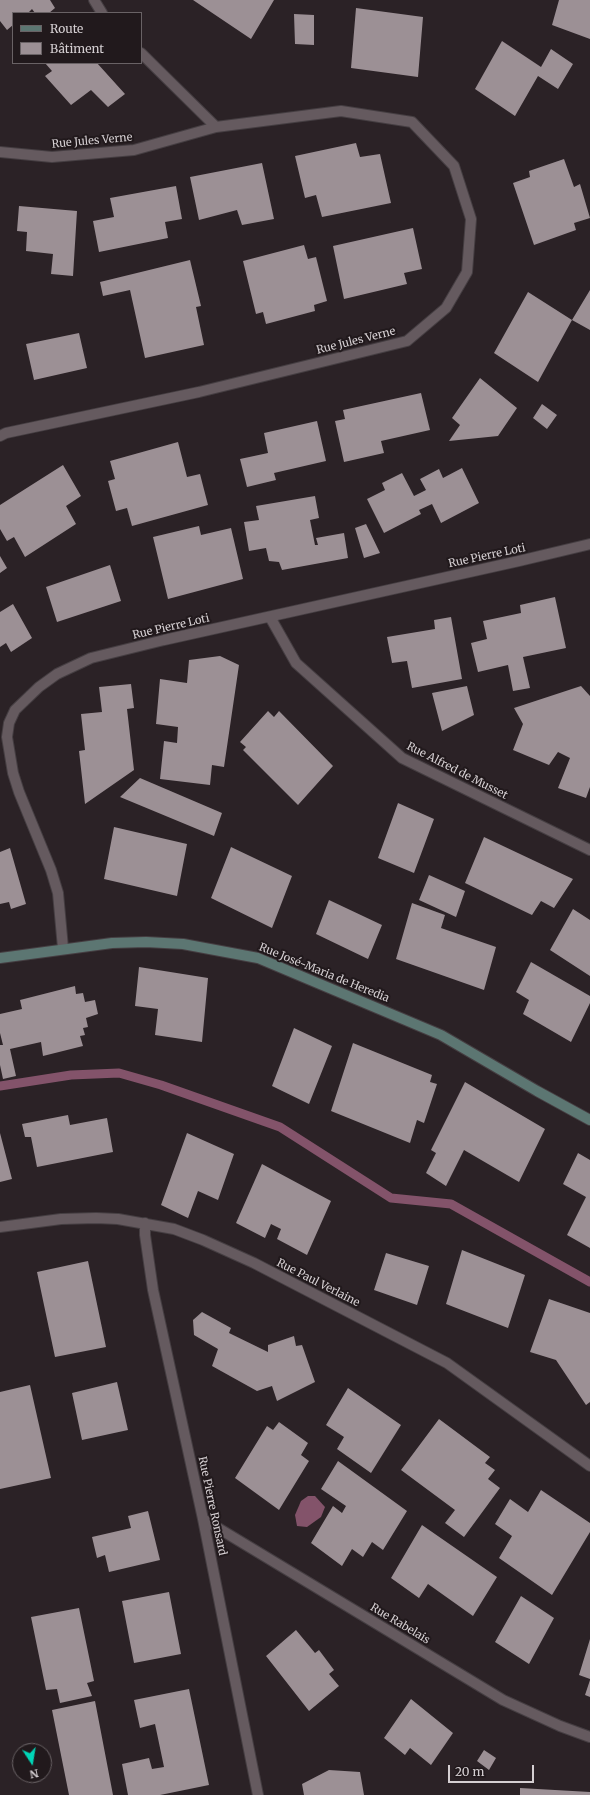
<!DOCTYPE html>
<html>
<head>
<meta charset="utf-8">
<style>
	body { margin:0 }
	#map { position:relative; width:590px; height:1795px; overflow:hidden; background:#2b2226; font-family:Merriweather,serif }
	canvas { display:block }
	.legend { position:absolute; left:12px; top:12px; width:130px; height:52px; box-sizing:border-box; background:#21191c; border:1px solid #696265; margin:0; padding:5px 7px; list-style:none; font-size:12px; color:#d5cfd2 }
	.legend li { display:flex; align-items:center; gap:8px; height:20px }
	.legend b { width:20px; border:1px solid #696265 }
	.north { position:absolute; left:12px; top:1743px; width:40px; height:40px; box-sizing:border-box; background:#21191c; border:1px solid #696265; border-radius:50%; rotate:168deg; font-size:11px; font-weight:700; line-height:16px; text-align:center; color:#d5cfd2 }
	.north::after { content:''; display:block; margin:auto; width:14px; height:18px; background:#01d5b7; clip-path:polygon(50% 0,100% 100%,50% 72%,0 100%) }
	.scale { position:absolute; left:448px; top:1765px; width:86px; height:18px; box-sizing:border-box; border:2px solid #d5cfd2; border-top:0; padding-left:5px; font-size:12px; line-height:14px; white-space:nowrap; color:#d5cfd2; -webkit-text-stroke:3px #21191c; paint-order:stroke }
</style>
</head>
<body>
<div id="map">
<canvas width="590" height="1795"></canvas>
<ul class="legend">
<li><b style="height:5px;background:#5c7672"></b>Route</li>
<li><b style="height:11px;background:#9c9095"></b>Bâtiment</li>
</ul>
<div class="north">N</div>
<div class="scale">20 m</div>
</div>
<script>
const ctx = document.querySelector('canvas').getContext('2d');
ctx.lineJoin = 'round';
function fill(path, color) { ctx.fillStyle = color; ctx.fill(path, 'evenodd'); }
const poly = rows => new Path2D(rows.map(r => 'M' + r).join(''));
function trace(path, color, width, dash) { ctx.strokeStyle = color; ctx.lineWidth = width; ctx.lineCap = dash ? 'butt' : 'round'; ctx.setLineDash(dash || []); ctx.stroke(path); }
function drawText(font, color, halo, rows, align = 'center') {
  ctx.font = font + ' Merriweather,serif'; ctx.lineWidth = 4; ctx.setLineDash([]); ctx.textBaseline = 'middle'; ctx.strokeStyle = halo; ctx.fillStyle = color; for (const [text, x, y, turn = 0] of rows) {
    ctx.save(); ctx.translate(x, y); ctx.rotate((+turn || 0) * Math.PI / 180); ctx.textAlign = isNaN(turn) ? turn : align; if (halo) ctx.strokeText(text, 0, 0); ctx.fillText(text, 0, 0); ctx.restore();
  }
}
fill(poly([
	[308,1496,315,1496,325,1507,321,1517,307,1527,297,1526,295,1515,301,1501]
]), '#83536a');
trace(poly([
	[0,1086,71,1075,119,1073,161,1085,280,1127,391,1198,451,1204,590,1282]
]), '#83536a', 9);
fill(poly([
	[0,0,50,0,55,8,49,13,35,13,32,9,28,13,13,13,13,25,7,30,0,21],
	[193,0,274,0,251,39],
	[559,0,590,0,590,39,552,25],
	[356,8,423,17,418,77,351,68],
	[294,14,314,15,314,45,295,44],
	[502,41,541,67,551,49,573,64,558,89,538,76,515,116,475,89],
	[45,63,97,63,125,94,108,107,91,90,71,105,45,76,52,71],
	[356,143,360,157,380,154,391,203,322,217,316,195,305,198,295,156],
	[564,159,574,187,580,184,590,218,574,223,576,230,534,245,513,183,530,177,529,171],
	[262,163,274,219,242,225,237,210,199,220,190,177],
	[176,186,182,219,165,222,168,238,99,252,93,221,114,217,110,198],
	[19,206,77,211,73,276,51,274,53,254,26,251,27,232,17,231],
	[413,228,422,269,404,273,407,284,344,299,333,246],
	[304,245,308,259,316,257,327,301,314,305,315,311,266,324,263,312,256,314,243,261],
	[190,260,201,306,196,307,204,345,145,358,130,290,103,296,100,282],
	[590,290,590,330,572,320],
	[528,292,572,320,538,382,494,353],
	[79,333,87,368,34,380,26,344],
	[480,378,517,408,498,436,449,441,460,425,452,418],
	[421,393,430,430,381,441,384,453,344,462,335,421,345,419,343,410],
	[542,404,557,415,547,429,533,418],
	[317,421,326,461,274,473,276,480,247,487,240,459,268,453,264,433],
	[178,442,187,477,200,474,208,505,132,526,127,508,116,511,108,481,115,479,110,461],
	[63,465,81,496,66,506,76,524,25,557,14,537,7,541,0,529,0,505],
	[462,468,479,503,441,523,432,504,419,510,421,514,384,533,367,499,385,490,382,483,402,473,414,496,426,490,420,479,439,469,443,478],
	[315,496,319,518,310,520,315,545,318,545,316,538,344,533,348,558,282,570,279,562,269,561,266,548,249,551,244,522,259,520,256,506],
	[366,524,380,553,364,558,355,528],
	[199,526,201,535,231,528,243,579,168,599,153,537],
	[0,556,7,568,0,573],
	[110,565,121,601,57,622,46,587],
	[555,597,566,648,523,657,530,688,513,691,508,665,478,672,471,643,487,639,483,621,521,613,520,605],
	[13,604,32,638,11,652,6,643,0,647,0,612],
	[451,617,462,679,412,688,407,661,392,663,387,637,435,629,434,620],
	[220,656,239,665,224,767,212,765,210,785,160,779,164,741,177,743,178,727,156,724,160,679,187,683,189,660],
	[131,684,134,708,127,709,134,770,85,804,79,751,85,750,81,714,102,712,99,687],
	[467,686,474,715,442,731,432,693],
	[581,686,590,696,590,787,586,798,558,788,570,758,558,752,549,765,513,750,523,724,514,708],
	[268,711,274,717,279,711,333,766,298,805,243,750,246,747,240,742],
	[140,778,222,813,214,836,120,797],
	[398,803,434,819,414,873,378,858],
	[114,827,187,844,177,896,104,879],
	[484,837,573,879,554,908,541,901,532,915,465,883],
	[231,847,292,876,272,928,211,898],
	[10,848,26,904,11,909,9,902,0,904,0,852],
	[429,875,465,891,456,917,419,900],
	[329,900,382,925,368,959,316,934],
	[412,903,445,915,441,928,496,947,484,990,396,959],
	[573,909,590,920,590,976,550,950],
	[531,962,590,996,590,1003,571,1042,523,1014,529,1000,516,992],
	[139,967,208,978,202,1042,155,1035,158,1009,135,1006],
	[75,986,76,994,83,993,85,1002,95,1000,98,1014,86,1018,88,1027,83,1028,85,1035,80,1036,83,1046,43,1056,41,1042,10,1049,16,1076,3,1079,0,1065,0,1045,3,1045,0,1033,0,1014,22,1009,20,1000],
	[294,1028,332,1046,309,1104,272,1086],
	[353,1043,432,1075,430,1082,437,1084,424,1123,417,1120,410,1143,331,1111],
	[465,1082,545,1129,519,1182,464,1150,446,1186,426,1173,436,1153,431,1150],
	[68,1115,70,1125,107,1118,113,1152,37,1167,31,1137,25,1137,22,1124],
	[0,1133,12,1179,0,1182],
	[187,1133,234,1154,218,1200,198,1191,188,1218,161,1205],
	[578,1153,590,1160,590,1248,567,1235,586,1197,563,1184],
	[262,1164,331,1201,307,1255,277,1239,281,1229,271,1224,265,1238,236,1223],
	[462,1250,525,1275,508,1328,446,1304],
	[386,1253,429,1266,417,1305,374,1290],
	[88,1261,106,1347,55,1357,37,1272],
	[549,1299,590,1313,590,1402,586,1405,556,1360,530,1352],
	[202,1312,231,1328,229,1333,268,1352,268,1345,294,1336,296,1346,302,1345,315,1382,277,1401,272,1386,257,1391,212,1366,218,1349,194,1335,193,1320],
	[117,1382,128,1430,82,1440,72,1393],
	[30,1385,51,1478,0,1489,0,1392],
	[348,1388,401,1425,371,1473,337,1449,344,1437,326,1425],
	[439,1419,490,1457,485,1463,495,1470,488,1479,500,1488,464,1537,445,1523,455,1510,401,1470],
	[279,1422,308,1443,301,1455,309,1461,279,1510,235,1478,267,1426,273,1430],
	[338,1461,407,1511,383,1550,372,1542,363,1557,352,1549,342,1566,311,1543,333,1506,342,1513,346,1506,321,1489],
	[541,1490,590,1523,590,1532,552,1595,499,1558,512,1536,495,1524,510,1499,528,1512],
	[148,1511,160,1560,109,1572,105,1555,97,1558,92,1537,131,1528,128,1516],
	[422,1525,497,1577,473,1616,428,1584,419,1598,391,1578],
	[169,1592,181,1654,134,1663,122,1601],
	[521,1596,554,1618,529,1664,495,1642],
	[79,1608,94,1681,87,1683,92,1696,60,1703,57,1689,46,1690,31,1617],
	[296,1630,315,1653,319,1650,334,1670,329,1674,339,1686,309,1711,266,1656],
	[590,1639,590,1679,579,1675],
	[590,1680,590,1697,585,1695],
	[189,1689,209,1785,160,1795,128,1795,122,1764,149,1758,152,1769,164,1767,155,1724,140,1728,134,1700],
	[411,1699,453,1733,431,1765,410,1748,405,1755,384,1738],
	[95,1701,113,1795,69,1795,52,1710],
	[484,1750,496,1758,489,1770,477,1761],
	[329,1770,360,1772,364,1795,304,1795,302,1784],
	[520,1788,590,1792,590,1795,520,1795]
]), '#9c9095');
const street = poly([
	[94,0,102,13],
	[141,53,216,127],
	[0,152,52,157,134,150,216,127,341,111,412,122,454,166,471,219,467,272,446,308,407,341,199,392,6,433,0,436],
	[270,617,296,663,402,758,590,850],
	[63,948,58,893,51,870,19,792,13,773,7,737,9,723,15,710,39,687,57,674,91,658,164,640,519,561,590,544],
	[145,1223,145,1235,153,1290,203,1519,258,1795],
	[0,1227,61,1219,96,1218,118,1219,174,1229,203,1240,254,1263,447,1363,590,1466],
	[203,1519,503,1700,560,1726,590,1737]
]);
const secondary = poly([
	[0,958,112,943,146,942,183,944,258,958,441,1035,537,1091,590,1120]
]);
trace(street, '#453e42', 12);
trace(secondary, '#453e42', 12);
trace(street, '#655a5f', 10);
trace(secondary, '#5c7672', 10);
drawText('11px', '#d5cfd2', '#21191c', [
	["Rue Jules Verne",92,141,-5],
	["Rue Jules Verne",356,341,-14],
	["Rue Pierre Loti",487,556,-12],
	["Rue Pierre Loti",171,627,-13],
	["Rue Alfred de Musset",457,771,27],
	["Rue José-Maria de Heredia",324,973,22],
	["Rue Paul Verlaine",318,1283,27],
	["Rue Pierre Ronsard",212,1506,78],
	["Rue Rabelais",400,1624,31]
]);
</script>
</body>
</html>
